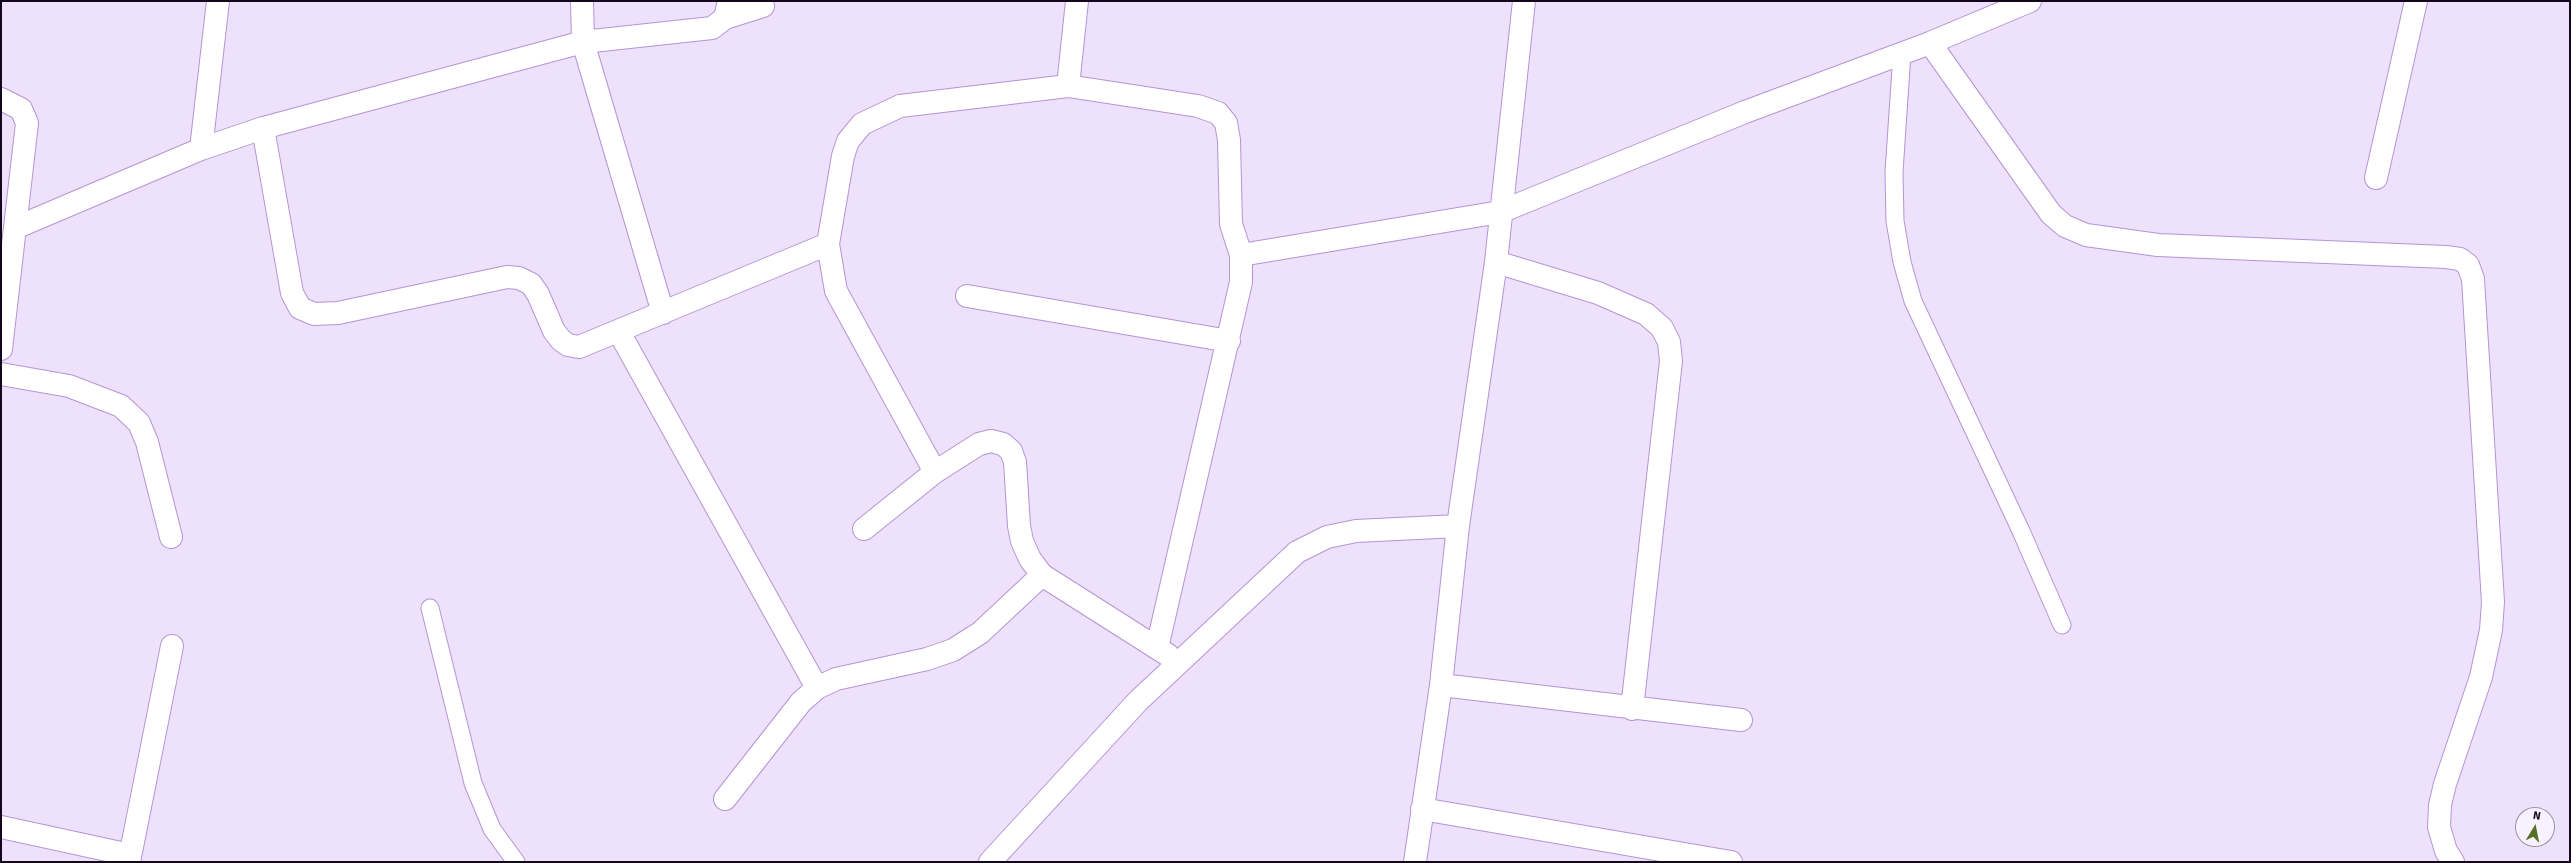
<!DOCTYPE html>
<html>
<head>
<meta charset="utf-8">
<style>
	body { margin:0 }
	#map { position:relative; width:2571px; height:863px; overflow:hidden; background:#eee1fc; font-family:Signika,sans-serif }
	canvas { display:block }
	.frame { position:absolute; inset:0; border:2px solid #13061d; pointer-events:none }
	.north { position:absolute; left:2515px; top:807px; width:40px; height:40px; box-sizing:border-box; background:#f8f1ff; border:1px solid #9c93a5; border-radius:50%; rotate:10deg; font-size:11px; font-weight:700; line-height:16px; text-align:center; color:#13061d }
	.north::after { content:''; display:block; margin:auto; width:14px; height:18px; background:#547227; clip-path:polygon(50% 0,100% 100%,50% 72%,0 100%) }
</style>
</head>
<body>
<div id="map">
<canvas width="2571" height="863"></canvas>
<div class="frame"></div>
<div class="north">N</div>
</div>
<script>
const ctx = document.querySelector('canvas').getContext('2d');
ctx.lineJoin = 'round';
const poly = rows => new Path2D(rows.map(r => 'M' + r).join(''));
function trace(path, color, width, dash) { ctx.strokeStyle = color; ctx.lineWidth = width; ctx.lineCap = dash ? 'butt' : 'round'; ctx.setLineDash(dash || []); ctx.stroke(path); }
const lane = poly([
	[1902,53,1894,172,1895,221,1902,262,1913,301,2021,531,2062,625],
	[430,608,473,783,492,829,516,862]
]);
const street = poly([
	[582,1,583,42,663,313],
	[725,18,763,6],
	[1930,43,2051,214,2065,226,2086,235,2158,245,2446,257,2460,259,2468,265,2473,279,2493,602,2491,630,2481,677,2445,784,2440,805,2439,827,2446,851,2453,862],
	[1068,86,1077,1],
	[1,99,21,109,27,123,1,349],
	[263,128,292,293,300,308,314,314,338,313,507,277,519,278,531,284,538,294,554,331,561,340,568,345,579,347,828,244],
	[201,149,218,1],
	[2376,178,2416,1],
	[15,228,201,149,263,128,583,42,712,28,725,18,729,1],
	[1241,255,1500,212,1745,112,1930,43,2030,1],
	[1496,262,1598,293,1646,314,1662,328,1669,342,1671,361,1632,709],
	[967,296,1229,341],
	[619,332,817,688],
	[1,374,69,386,121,406,139,423,147,442,171,537],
	[935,472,836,291,828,244,843,156,848,141,862,124,900,106,1068,86,1198,106,1218,113,1226,123,1229,140,1231,224,1241,255,1241,282,1157,648],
	[864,529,935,472,979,444,991,441,1003,444,1011,451,1015,462,1019,526,1022,541,1030,559,1042,575,1168,655],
	[1441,685,1741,720],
	[725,799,801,702,817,688,836,679,927,659,953,650,980,633,1042,575],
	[1422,809,1731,862],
	[1,827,130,855],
	[129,862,172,646],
	[990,862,1138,701,1297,552,1327,537,1356,531,1458,526],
	[1415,862,1441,685,1458,526,1496,262,1524,1]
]);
trace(lane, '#b594d3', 19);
trace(street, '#b594d3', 24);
trace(lane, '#fff', 17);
trace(street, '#fff', 22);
</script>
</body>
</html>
